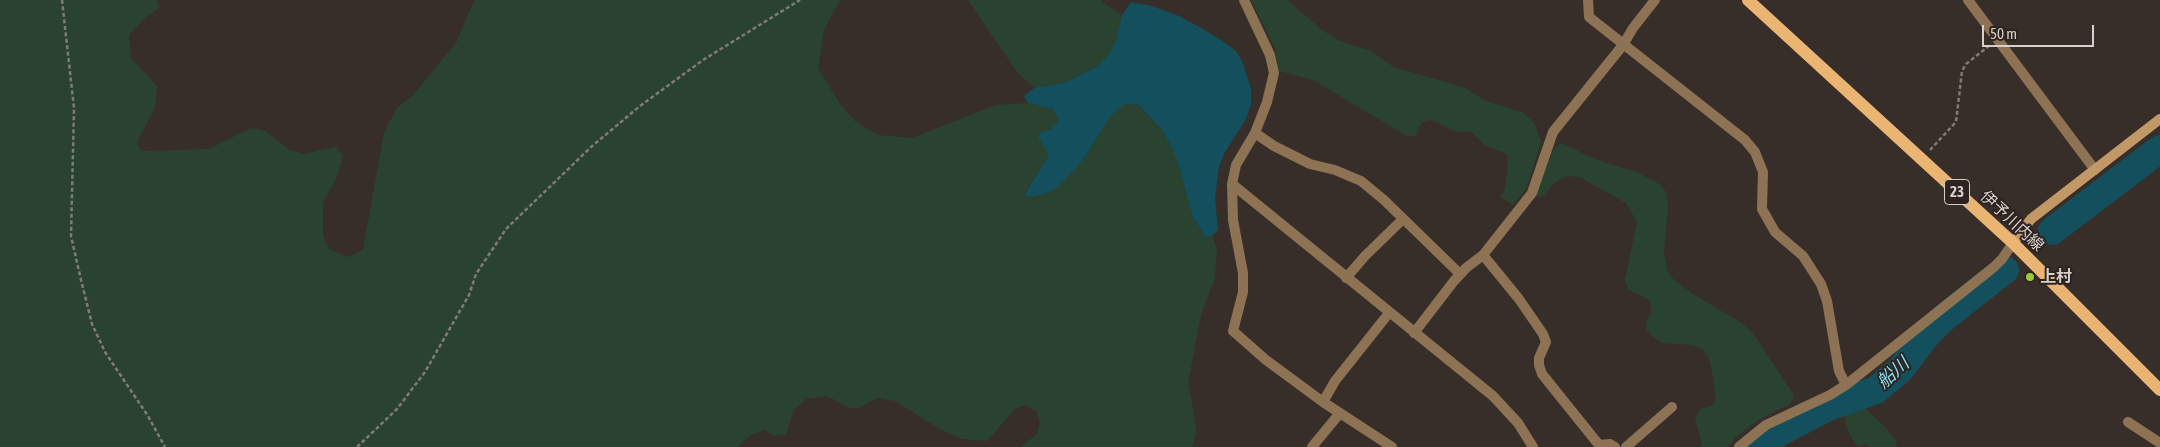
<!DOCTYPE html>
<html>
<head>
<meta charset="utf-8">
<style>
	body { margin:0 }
	#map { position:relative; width:2160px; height:447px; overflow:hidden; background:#382e29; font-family:"Asap Condensed",sans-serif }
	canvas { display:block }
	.scale { position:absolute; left:1982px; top:25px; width:112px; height:22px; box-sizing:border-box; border:2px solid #d7d0cd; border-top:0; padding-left:6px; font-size:15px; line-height:18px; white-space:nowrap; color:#d7d0cd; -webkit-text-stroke:4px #2e241f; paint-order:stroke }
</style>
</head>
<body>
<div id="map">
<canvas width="2160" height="447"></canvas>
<div class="scale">50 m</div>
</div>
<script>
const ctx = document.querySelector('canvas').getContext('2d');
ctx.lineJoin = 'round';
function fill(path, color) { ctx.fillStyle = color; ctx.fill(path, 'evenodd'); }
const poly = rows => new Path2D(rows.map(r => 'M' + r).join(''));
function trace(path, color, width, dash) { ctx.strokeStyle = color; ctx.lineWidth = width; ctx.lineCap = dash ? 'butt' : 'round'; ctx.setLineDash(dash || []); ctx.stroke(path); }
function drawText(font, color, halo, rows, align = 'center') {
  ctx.font = font + ' "Asap Condensed","Noto Sans JP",sans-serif'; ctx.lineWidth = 4; ctx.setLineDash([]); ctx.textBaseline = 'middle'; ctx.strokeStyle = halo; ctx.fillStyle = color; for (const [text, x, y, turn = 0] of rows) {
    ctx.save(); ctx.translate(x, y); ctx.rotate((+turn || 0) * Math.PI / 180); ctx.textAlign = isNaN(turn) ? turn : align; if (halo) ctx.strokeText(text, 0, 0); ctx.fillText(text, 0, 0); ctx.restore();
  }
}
fill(poly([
	[0,0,157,0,159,8,145,18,129,35,131,58,157,86,155,108,137,141,141,151,209,149,251,128,265,131,290,150,303,154,336,147,343,156,336,180,323,202,323,236,329,249,347,257,363,250,384,132,397,108,413,95,456,43,474,0,840,0,824,30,818,68,840,104,856,122,878,135,912,138,996,105,1028,103,1053,109,1059,120,1052,129,1042,132,1049,155,1024,194,1034,197,1049,192,1070,175,1081,163,1110,117,1124,104,1138,104,1162,130,1173,150,1180,170,1192,215,1205,237,1212,236,1217,249,1215,278,1201,314,1188,383,1194,413,1196,433,1192,447,1021,447,1037,434,1040,422,1037,412,1025,405,1015,409,987,441,962,439,938,428,895,401,877,398,859,408,850,408,827,396,806,399,794,410,786,434,774,436,765,430,751,435,741,443,739,447,0,447],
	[968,0,1102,0,1102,2,1122,15,1116,40,1109,54,1098,66,1063,83,1034,88,1017,72],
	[1251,0,1287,0,1322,30,1340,41,1369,50,1394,67,1465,88,1486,101,1522,112,1535,124,1541,142,1526,189,1513,205,1500,197,1504,191,1508,169,1507,154,1485,145,1470,131,1456,132,1432,120,1425,121,1420,125,1418,133,1414,136,1407,136,1313,80,1279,71,1275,49],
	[1561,143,1597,160,1636,172,1661,185,1666,192,1668,207,1664,253,1667,270,1673,279,1693,294,1740,322,1753,333,1794,395,1790,404,1760,419,1737,436,1728,447,1700,447,1702,445,1695,417,1701,409,1711,406,1716,400,1712,371,1708,356,1702,349,1693,345,1662,343,1652,336,1646,329,1647,320,1651,315,1651,306,1648,299,1628,289,1625,280,1637,222,1626,203,1579,177,1567,176,1555,182,1542,197,1538,198,1536,194,1554,148],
	[1864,407,1887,429,1895,440,1897,447,1869,447,1866,444,1858,447,1850,436,1845,421,1846,413]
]), '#294330');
fill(poly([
	[1131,2,1152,6,1179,16,1203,29,1223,41,1237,52,1243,63,1251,89,1251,105,1245,121,1225,152,1219,167,1215,198,1218,230,1212,236,1205,237,1192,215,1180,170,1173,150,1162,130,1138,104,1124,104,1110,117,1081,163,1060,185,1049,192,1034,197,1024,195,1049,155,1038,137,1041,132,1052,129,1059,120,1053,109,1028,103,1024,96,1034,88,1063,83,1098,66,1109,54,1116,40,1122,15]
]), '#134f5c');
trace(poly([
	[2052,231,2160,149],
	[1761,447,1778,433,1828,407,1876,390,1899,371,1930,331,1945,317,2005,270]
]), '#134f5c', 28);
trace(poly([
	[62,0,74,108,71,236,81,280,92,324,105,352,148,416,165,447],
	[1930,150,1956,122,1962,71,1966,64,1989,46],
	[357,447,397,409,425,372,469,295,476,274,506,229,591,147,640,106,703,60,800,0]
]), '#827a76', 2.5, [4, 2.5]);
trace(poly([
	[1244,0,1270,55,1274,73,1267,102,1255,133,1236,165,1232,184,1233,220,1243,273,1243,292,1233,331,1266,360,1323,402,1392,447],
	[1588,0,1589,17,1745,140,1755,152,1763,172,1762,209,1775,232,1803,256,1821,284,1827,301,1839,371,1846,385],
	[1968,0,2095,170],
	[1255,133,1274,146,1310,164,1335,170,1361,181,1384,200,1460,274],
	[1232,184,1493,396,1518,423,1533,447],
	[1483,255,1519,299,1543,334,1546,342,1539,358,1539,365,1542,374,1599,445,1610,444,1615,447],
	[1346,278,1365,256,1403,219],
	[1414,333,1454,281,1466,268,1483,255,1532,193,1553,132,1623,45,1633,28,1655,0],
	[1323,402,1335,381,1389,313],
	[2128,422,2160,443],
	[1312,447,1340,413],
	[1626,447,1672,407],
	[1739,447,1766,425,1830,395,1846,385,1994,267,2002,259,2013,243]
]), '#8d7354', 10);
trace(poly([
	[2013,243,2031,219,2160,119]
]), '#c29866', 10);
trace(poly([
	[1748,0,2013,243,2160,390]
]), '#eab573', 12);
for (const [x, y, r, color] of [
	[2030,277,5,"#9bcb32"]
]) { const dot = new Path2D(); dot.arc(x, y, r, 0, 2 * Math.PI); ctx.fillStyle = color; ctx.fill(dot); trace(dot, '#2e241f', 2); }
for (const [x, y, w] of [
	[1957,192,25]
]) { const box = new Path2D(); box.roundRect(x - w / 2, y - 12.5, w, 25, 4); ctx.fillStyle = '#2e241f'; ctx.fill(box); trace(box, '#d7d0cd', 1); }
drawText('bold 15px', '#d7d0cd', null, [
	["23",1957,192]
]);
drawText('16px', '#d7d0cd', '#2e241f', [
	["伊予川内線",2012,221,43]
]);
drawText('bold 16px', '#d7d0cd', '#2e241f', [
	["上村",2040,277]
], 'left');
drawText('italic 18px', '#85dff6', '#2e241f', [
	["船川",1893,373,-42]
]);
</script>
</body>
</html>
